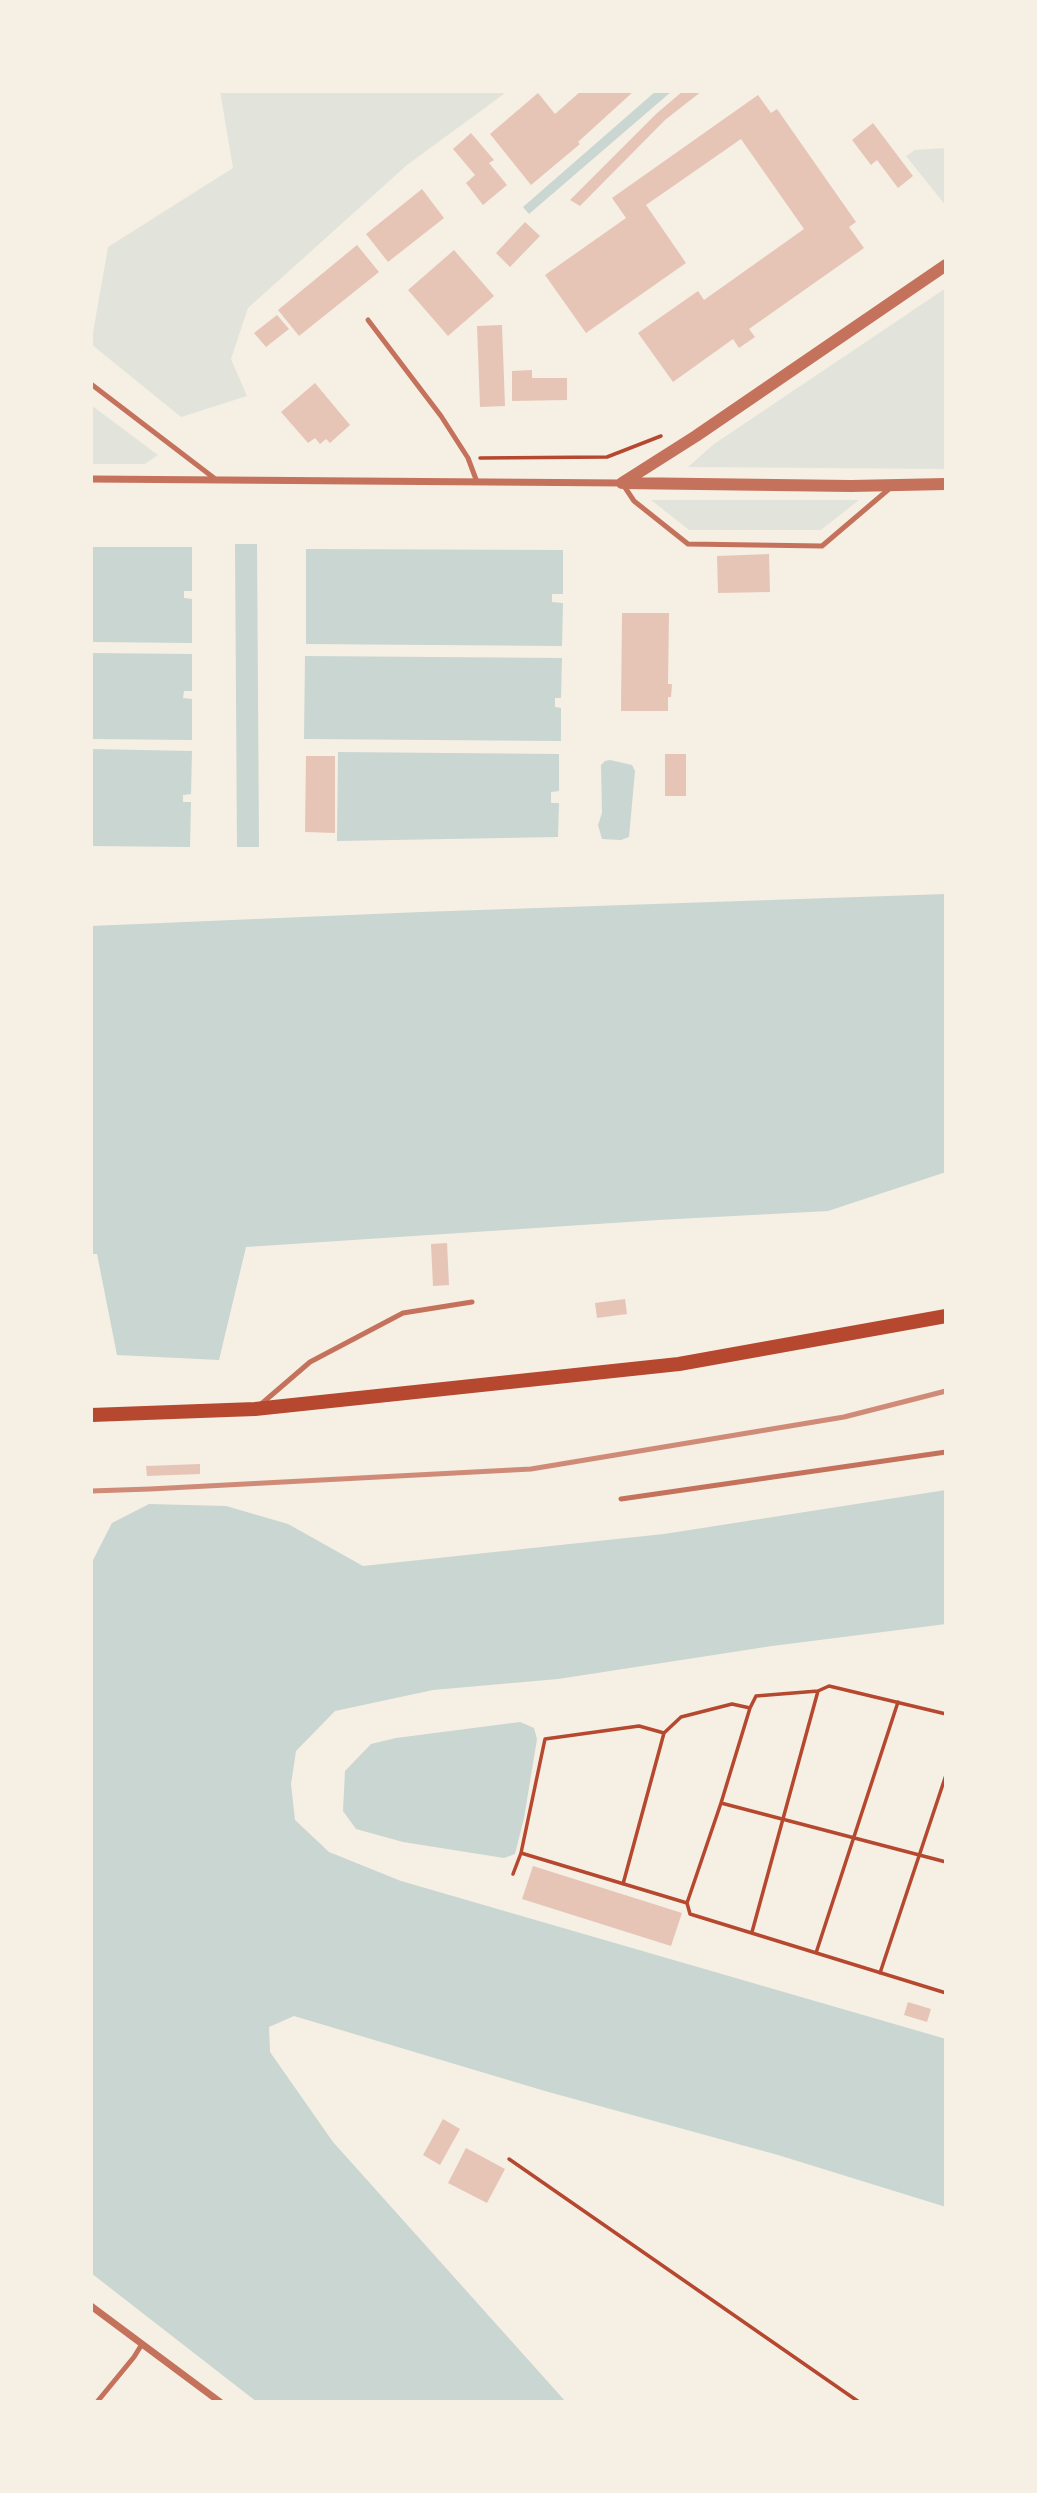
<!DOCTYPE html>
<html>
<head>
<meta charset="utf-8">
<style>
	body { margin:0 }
	#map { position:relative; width:1037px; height:2493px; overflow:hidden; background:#f6efe4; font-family:Helvetica,sans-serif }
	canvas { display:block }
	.frame { position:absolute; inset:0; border:93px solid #f6efe4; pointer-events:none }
</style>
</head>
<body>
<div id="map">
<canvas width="1037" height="2493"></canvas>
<div class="frame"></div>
</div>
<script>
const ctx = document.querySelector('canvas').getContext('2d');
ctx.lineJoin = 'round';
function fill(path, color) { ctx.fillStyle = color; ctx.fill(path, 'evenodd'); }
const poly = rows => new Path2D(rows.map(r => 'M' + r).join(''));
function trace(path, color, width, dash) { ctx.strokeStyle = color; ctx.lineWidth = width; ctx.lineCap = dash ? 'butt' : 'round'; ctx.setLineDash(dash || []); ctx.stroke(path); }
fill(poly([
	[220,91,508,91,407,165,248,308,231,359,247,396,181,417,91,344,108,247,233,168],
	[946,148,946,206,906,156,915,150],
	[946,288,946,469,688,467,714,444],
	[91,405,158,455,145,464,91,464],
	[651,500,859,500,821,530,689,530]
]), '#e2e4dc');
fill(poly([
	[656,91,672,91,529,214,523,207],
	[235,544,257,544,259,847,237,847],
	[91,547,192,547,192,591,184,591,184,598,192,599,192,643,91,642],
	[306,549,563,550,563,594,552,594,552,602,563,603,562,646,306,644],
	[91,653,192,654,192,691,184,691,183,698,192,699,192,740,91,739],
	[305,656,562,658,561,698,555,698,555,707,561,708,561,741,304,739],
	[91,749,192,751,191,794,183,795,183,802,191,802,190,847,91,846],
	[338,752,559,754,559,791,551,792,551,803,559,803,558,837,337,841],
	[610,760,632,765,635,771,629,837,621,840,602,839,598,825,602,813,601,765,605,761],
	[946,894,946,1172,828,1211,658,1220,246,1247,219,1360,117,1355,97,1254,91,1254,91,926,421,912],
	[946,1490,946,1624,772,1646,558,1679,433,1690,335,1711,296,1751,291,1784,295,1820,329,1852,401,1881,946,2039,946,2207,778,2155,545,2091,294,2016,269,2027,270,2052,333,2142,566,2402,257,2402,91,2273,91,1564,112,1523,149,1504,226,1506,288,1524,363,1566,664,1534],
	[520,1722,534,1728,537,1739,524,1818,515,1854,504,1858,403,1842,356,1829,343,1811,345,1771,371,1744,396,1738]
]), '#c9d6d2');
fill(poly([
	[581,91,634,91,578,142,580,144,531,185,490,134,538,93,555,114],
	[683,91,702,91,665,120,580,206,570,200,656,114],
	[758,95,771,113,777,109,856,222,849,227,864,248,749,329,755,337,739,348,733,339,673,382,638,333,698,291,704,300,804,229,741,139,646,205,686,263,586,333,545,275,626,218,612,198],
	[873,123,913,176,898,188,877,160,871,165,852,140],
	[471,133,494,160,489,163,507,185,483,205,466,183,475,175,453,149],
	[422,189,444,218,388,262,366,234],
	[525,222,540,236,510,267,496,253],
	[357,245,379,272,299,336,278,310],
	[454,250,494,296,448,336,408,290],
	[277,315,289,329,266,347,254,333],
	[502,325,505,406,480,407,477,326],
	[532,370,532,378,567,378,567,400,512,401,512,371],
	[315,383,350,425,330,443,326,439,320,444,315,438,308,443,281,412],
	[769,554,770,592,718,593,717,556],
	[622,613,669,613,668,684,672,684,671,697,668,697,668,711,621,711],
	[665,754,686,754,686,796,665,796],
	[306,756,335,756,335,833,305,832],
	[447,1243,449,1285,433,1286,431,1244],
	[625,1299,627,1314,597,1318,595,1303],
	[200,1464,200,1474,147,1476,146,1466],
	[533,1866,682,1913,671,1946,522,1899],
	[908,2002,931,2009,927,2022,904,2015],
	[443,2119,460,2129,440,2165,423,2155],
	[466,2148,505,2169,487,2203,448,2183]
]), '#e6c5b7');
trace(poly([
	[480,458,607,457,661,436],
	[721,1803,750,1708],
	[521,1853,687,1903,690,1914,946,1993],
	[513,1874,521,1853,545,1739,639,1726,664,1733,681,1717,732,1704,750,1708,756,1696,818,1691,829,1686,946,1714],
	[623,1884,664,1733],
	[687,1903,721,1803,946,1862],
	[752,1932,818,1691],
	[816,1953,898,1702],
	[880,1973,946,1775],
	[509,2159,859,2402]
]), '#b5482f', 3.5);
trace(poly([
	[368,320,441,416,468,458,477,482],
	[91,384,214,478],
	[622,483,634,501,688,544,822,546,889,489],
	[260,1405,310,1362,403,1313,472,1302],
	[621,1499,946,1452],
	[97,2402,134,2357,142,2344]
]), '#c5725c', 5);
trace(poly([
	[91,479,622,483],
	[91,2306,220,2402]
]), '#c5725c', 7);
trace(poly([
	[622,483,696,436,946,265],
	[623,483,851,486,946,484]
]), '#c5725c', 12);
trace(poly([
	[91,1415,255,1409,679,1364,946,1316]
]), '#b5482f', 14);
trace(poly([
	[91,1491,150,1489,531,1469,844,1417,946,1391]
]), '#cf8b77', 5);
</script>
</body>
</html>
